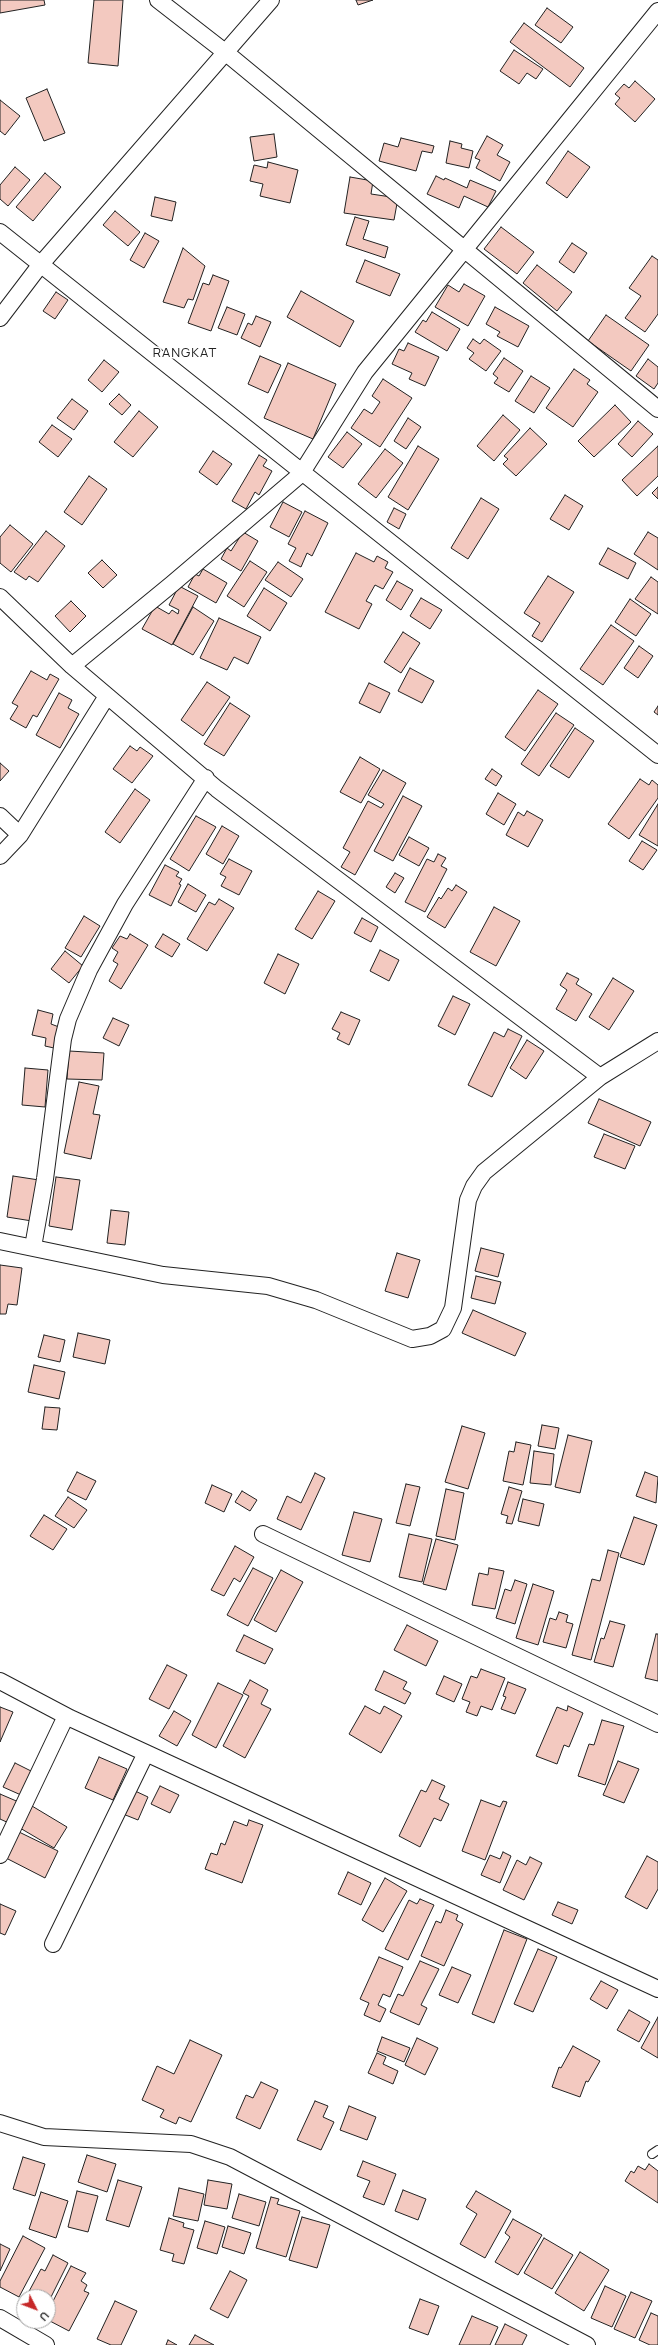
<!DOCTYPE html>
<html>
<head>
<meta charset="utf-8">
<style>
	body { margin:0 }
	#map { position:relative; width:658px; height:2345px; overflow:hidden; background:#fff; font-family:Manrope,sans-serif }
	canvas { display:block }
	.north { position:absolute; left:16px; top:2289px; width:40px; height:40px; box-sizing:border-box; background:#fff; border:1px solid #a7a7a7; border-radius:50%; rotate:132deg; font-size:11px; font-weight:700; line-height:16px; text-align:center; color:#222 }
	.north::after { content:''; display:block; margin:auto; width:14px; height:18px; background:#c62828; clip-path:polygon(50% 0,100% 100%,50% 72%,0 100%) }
</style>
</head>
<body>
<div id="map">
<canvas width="658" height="2345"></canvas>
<div class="north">U</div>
</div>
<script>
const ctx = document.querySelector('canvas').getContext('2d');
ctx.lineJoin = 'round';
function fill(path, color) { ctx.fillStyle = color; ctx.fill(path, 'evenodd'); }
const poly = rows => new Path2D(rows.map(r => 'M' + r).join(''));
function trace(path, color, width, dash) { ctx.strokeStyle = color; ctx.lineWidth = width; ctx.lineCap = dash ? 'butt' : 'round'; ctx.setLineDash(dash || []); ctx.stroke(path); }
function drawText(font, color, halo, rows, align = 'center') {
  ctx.font = font + ' Manrope,sans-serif'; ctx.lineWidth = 3; ctx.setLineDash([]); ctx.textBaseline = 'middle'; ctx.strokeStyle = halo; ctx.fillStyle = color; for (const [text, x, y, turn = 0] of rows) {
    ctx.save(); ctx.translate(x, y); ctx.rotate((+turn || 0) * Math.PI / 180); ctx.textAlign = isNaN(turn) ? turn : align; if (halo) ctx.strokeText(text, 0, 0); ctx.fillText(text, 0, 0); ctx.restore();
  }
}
const building = poly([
	[0,0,44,0,45,5,0,13,0,0],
	[94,0,123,0,118,66,88,63,94,0],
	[356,0,373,0,358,5,356,0],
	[547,8,573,27,561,43,535,25,547,8],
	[524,23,584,68,570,87,510,42,524,23],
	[514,50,543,69,536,79,527,73,519,84,500,71,514,50],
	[635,81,655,99,635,122,615,104,620,98,615,94,624,84,629,88,635,81],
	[47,89,65,133,44,141,26,98,47,89],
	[0,100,20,116,5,135,0,131,0,100],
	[274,134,277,157,254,161,250,137,274,134],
	[487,136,503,145,497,155,510,162,500,181,476,168,480,160,475,158,487,136],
	[401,138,434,146,432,153,422,151,416,171,379,161,384,143,398,147,401,138],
	[450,141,462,144,461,148,473,151,469,168,446,163,450,141],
	[568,151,590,167,567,198,546,183,568,151],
	[268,162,298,170,290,203,260,196,263,184,250,181,254,165,267,168,268,162],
	[15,167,30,180,8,206,0,199,0,185,15,167],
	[45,173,61,187,33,221,16,207,45,173],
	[436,176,444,180,445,178,467,188,470,180,496,191,488,207,464,196,459,208,427,194,436,176],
	[350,177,373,181,371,194,398,198,394,220,344,213,350,177],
	[155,197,176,202,172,221,151,216,155,197],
	[115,211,140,232,128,246,103,225,115,211],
	[355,217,369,221,363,239,388,247,385,258,346,245,355,217],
	[501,227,534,252,517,274,484,249,501,227],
	[145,233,159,241,144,268,130,260,145,233],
	[572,243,587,253,574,273,559,262,572,243],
	[183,248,205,266,193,300,188,299,184,308,163,302,183,248],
	[652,256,658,260,658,314,645,332,625,318,641,296,629,288,652,256],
	[365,260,400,274,390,296,356,282,365,260],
	[537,265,572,292,557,311,523,283,537,265],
	[213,275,229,281,211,331,188,323,203,283,209,285,213,275],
	[464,284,485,296,468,326,435,307,448,285,459,292,464,284],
	[301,291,354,321,340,347,287,317,301,291],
	[56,292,68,300,55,319,43,311,56,292],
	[227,307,245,314,237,335,218,328,227,307],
	[495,307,529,326,518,347,497,336,500,332,486,324,495,307],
	[432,312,460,329,447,351,415,332,423,320,426,322,432,312],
	[606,315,649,345,631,371,588,341,606,315],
	[256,316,271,322,260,347,241,338,248,323,252,325,256,316],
	[473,339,480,344,484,339,501,351,486,371,469,359,474,353,467,348,473,339],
	[408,343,439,357,425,386,409,379,412,373,392,364,399,349,404,351,408,343],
	[260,356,281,365,268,393,248,384,260,356],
	[504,358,523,371,509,392,494,383,498,378,493,374,504,358],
	[648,359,658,367,658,383,654,389,636,376,648,359],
	[104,360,119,372,102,392,88,380,104,360],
	[288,363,336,384,313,439,264,418,288,363],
	[574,369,590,380,587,384,598,392,573,427,546,408,574,369],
	[531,376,550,388,534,413,515,401,531,376],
	[383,379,412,398,380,447,351,428,364,409,372,414,380,402,372,396,383,379],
	[119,394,131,405,122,415,109,404,119,394],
	[72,399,88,411,74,430,57,418,72,399],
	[615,405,631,422,594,457,578,441,615,405],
	[139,411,158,427,133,457,114,442,139,411],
	[503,415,520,430,494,461,477,446,503,415],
	[408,418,421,427,406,449,394,441,408,418],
	[638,421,653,434,632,457,618,444,638,421],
	[52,425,72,439,58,457,39,442,52,425],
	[530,428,547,444,516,476,503,464,508,459,504,456,530,428],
	[347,432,362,444,343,468,328,457,347,432],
	[418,446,439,459,408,510,388,497,418,446],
	[658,446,658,476,637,496,622,480,658,446],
	[385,449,403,463,376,498,358,484,385,449],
	[213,451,232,464,217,485,199,472,213,451],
	[259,455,267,460,263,466,272,471,259,495,255,492,246,509,232,501,259,455],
	[89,476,107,489,82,525,64,512,89,476],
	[658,487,658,499,652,493,658,487],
	[565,495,583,506,569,530,550,519,565,495],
	[481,498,499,509,468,559,451,548,481,498],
	[283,502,302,512,289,537,270,527,283,502],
	[394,508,406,514,399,529,387,522,394,508],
	[305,511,328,523,312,556,307,553,301,567,289,561,296,548,288,544,305,511],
	[10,525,33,544,11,572,0,563,0,537,10,525],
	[46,531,65,546,38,582,29,576,26,580,14,572,46,531],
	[243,532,258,541,241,571,221,559,227,548,231,551,243,532],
	[648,532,658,538,658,570,634,554,648,532],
	[608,548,636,563,628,579,599,564,608,548],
	[356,553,374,562,377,556,388,562,385,568,393,572,383,589,375,585,366,601,372,604,359,629,325,612,356,553],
	[102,560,117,575,103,588,88,573,102,560],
	[250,561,267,572,244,607,227,596,250,561],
	[278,562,303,579,291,597,265,580,278,562],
	[203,569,227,583,216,603,188,587,195,574,199,576,203,569],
	[548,576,574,592,542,642,532,636,540,623,524,613,548,576],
	[651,577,658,582,658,614,635,599,651,577],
	[397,581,413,590,401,610,386,600,397,581],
	[179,586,198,596,172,645,142,629,155,606,169,614,172,610,178,614,179,610,169,605,179,586],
	[264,588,287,603,270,631,247,616,264,588],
	[421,598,442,610,430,629,410,616,421,598],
	[630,599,651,614,636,636,615,622,630,599],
	[71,601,86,616,70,632,55,616,71,601],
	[193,607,214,621,193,655,173,644,193,607],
	[219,618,261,637,248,664,234,657,227,670,200,658,219,618],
	[611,625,634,641,603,685,580,669,611,625],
	[403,632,420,643,401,673,384,662,403,632],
	[639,646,653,656,638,678,624,668,639,646],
	[410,668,434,681,422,703,398,691,410,668],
	[31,671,47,680,50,674,59,679,37,717,33,715,26,728,10,719,18,706,12,703,31,671],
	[207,682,230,697,203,736,181,720,207,682],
	[369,683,390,693,380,713,359,703,369,683],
	[538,690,558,704,525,751,505,737,538,690],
	[59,693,72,700,68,708,79,714,60,748,36,735,59,693],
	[230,703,250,716,224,756,204,744,230,703],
	[658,706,658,715,654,712,658,706],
	[556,713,574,725,539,776,521,764,556,713],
	[575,728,594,741,569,778,550,766,575,728],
	[130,746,137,751,140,747,153,756,132,783,113,769,130,746],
	[360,757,380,769,361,803,340,792,360,757],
	[0,763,9,771,0,781,0,763],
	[492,769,502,776,496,786,485,779,492,769],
	[383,770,406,783,355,875,341,867,350,852,343,848,368,801,381,808,384,804,368,795,383,770],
	[640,779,649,785,652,780,658,785,658,798,629,839,608,824,640,779],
	[135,789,150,800,120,843,105,832,135,789],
	[498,793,516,804,504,825,486,814,498,793],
	[403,796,422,806,393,861,374,851,403,796],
	[658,804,658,846,639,835,658,804],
	[527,811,543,820,528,847,506,835,518,812,524,816,527,811],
	[196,816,216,827,189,871,170,859,196,816],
	[222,826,239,836,223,864,206,854,222,826],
	[409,837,429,848,419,866,399,855,409,837],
	[642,841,657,850,643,870,629,861,642,841],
	[438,854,446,858,441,866,447,869,425,912,405,902,427,859,434,862,438,854],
	[229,859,252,871,239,895,221,886,226,877,220,874,229,859],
	[165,865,179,872,176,876,182,879,179,884,181,885,171,906,149,895,165,865],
	[395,873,404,878,395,893,386,887,395,873],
	[188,884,206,895,196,912,178,902,188,884],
	[456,885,467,892,445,928,427,917,439,897,441,899,448,888,452,891,456,885],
	[318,891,335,901,312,939,295,929,318,891],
	[219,899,234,908,207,951,187,939,209,902,215,905,219,899],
	[494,907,520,921,496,966,470,952,494,907],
	[84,916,100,926,81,957,65,948,84,916],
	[362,918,378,927,371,942,354,933,362,918],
	[130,934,148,945,121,989,109,981,118,964,113,961,118,952,112,948,120,936,127,939,130,934],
	[163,934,180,944,172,957,155,947,163,934],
	[380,950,399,960,389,981,370,971,380,950],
	[65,951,83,966,69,983,51,969,65,951],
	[278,954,299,964,285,994,264,983,278,954],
	[567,973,579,979,576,984,592,994,576,1021,556,1009,567,990,560,985,567,973],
	[613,978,634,991,609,1030,589,1017,613,978],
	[453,996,470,1004,455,1035,438,1026,453,996],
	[38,1010,53,1014,51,1024,59,1027,54,1048,45,1046,46,1038,32,1035,38,1010],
	[341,1012,360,1020,349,1045,337,1039,340,1033,332,1029,341,1012],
	[113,1018,129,1025,119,1046,103,1038,113,1018],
	[508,1029,522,1036,492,1097,468,1085,494,1032,504,1037,508,1029],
	[527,1040,544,1051,526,1079,510,1068,527,1040],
	[69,1051,104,1053,102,1080,67,1079,69,1051],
	[25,1068,48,1070,45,1107,22,1105,25,1068],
	[79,1082,99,1086,93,1114,100,1115,91,1159,64,1153,79,1082],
	[599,1099,651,1122,640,1146,588,1123,599,1099],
	[604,1134,635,1146,625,1169,594,1157,604,1134],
	[13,1176,39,1180,32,1221,7,1217,13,1176],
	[56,1177,80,1180,72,1230,49,1226,56,1177],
	[111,1210,129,1212,125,1245,107,1243,111,1210],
	[481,1248,504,1254,498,1277,475,1271,481,1248],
	[397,1253,420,1260,408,1298,385,1291,397,1253],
	[0,1265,22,1268,17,1305,8,1304,6,1314,0,1314,0,1265],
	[476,1276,501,1282,495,1304,471,1298,476,1276],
	[473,1310,526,1333,515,1356,462,1333,473,1310],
	[78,1333,110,1340,105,1364,73,1357,78,1333],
	[44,1335,65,1340,60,1362,38,1357,44,1335],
	[34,1365,65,1372,59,1399,28,1392,34,1365],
	[45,1407,60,1408,57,1430,42,1429,45,1407],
	[542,1425,559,1428,555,1449,538,1446,542,1425],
	[462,1426,485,1433,468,1489,445,1482,462,1426],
	[568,1435,592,1441,580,1493,555,1487,568,1435],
	[516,1442,531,1445,523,1485,503,1481,509,1451,514,1452,516,1442],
	[534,1451,554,1454,551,1485,530,1483,534,1451],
	[77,1472,96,1481,86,1500,67,1491,77,1472],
	[645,1472,658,1477,656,1503,636,1496,645,1472],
	[315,1473,325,1478,301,1530,277,1519,287,1496,301,1503,315,1473],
	[406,1484,420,1487,410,1526,396,1523,406,1484],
	[212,1485,232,1494,224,1512,205,1503,212,1485],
	[509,1487,522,1491,512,1524,506,1523,508,1516,501,1514,509,1487],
	[446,1489,464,1493,455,1540,436,1536,446,1489],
	[242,1491,257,1500,250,1511,235,1502,242,1491],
	[68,1497,87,1510,74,1528,55,1516,68,1497],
	[523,1499,544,1504,539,1526,518,1521,523,1499],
	[354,1512,382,1519,370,1562,342,1555,354,1512],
	[44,1515,67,1529,53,1550,30,1536,44,1515],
	[634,1517,657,1525,644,1565,620,1557,634,1517],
	[409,1534,432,1539,422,1582,399,1577,409,1534],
	[436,1539,458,1545,446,1590,423,1584,436,1539],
	[235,1546,254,1557,240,1582,234,1578,224,1596,211,1590,235,1546],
	[608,1550,619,1553,591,1660,572,1655,592,1579,600,1581,608,1550],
	[253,1568,273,1578,248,1626,227,1615,253,1568],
	[489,1568,504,1571,495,1609,472,1605,479,1573,488,1575,489,1568],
	[281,1570,303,1582,276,1632,254,1620,281,1570],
	[515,1580,527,1584,515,1624,496,1618,505,1589,511,1591,515,1580],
	[533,1584,554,1591,538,1645,516,1638,533,1584],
	[559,1612,568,1615,566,1622,573,1624,566,1648,543,1642,550,1618,556,1620,559,1612],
	[610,1621,625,1625,613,1667,594,1662,601,1638,604,1639,610,1621],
	[407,1625,438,1641,426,1666,394,1650,407,1625],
	[656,1634,658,1634,658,1681,645,1678,656,1634],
	[244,1635,273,1649,265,1664,236,1651,244,1635],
	[167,1665,187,1675,169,1709,149,1699,167,1665],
	[481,1669,505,1678,492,1710,481,1706,477,1716,466,1712,470,1702,462,1699,471,1676,477,1678,481,1669],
	[384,1671,407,1682,403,1689,411,1693,405,1704,375,1690,384,1671],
	[444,1676,462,1684,454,1702,436,1694,444,1676],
	[250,1680,268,1690,261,1704,271,1709,245,1758,223,1746,249,1696,243,1693,250,1680],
	[508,1682,526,1689,515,1714,501,1709,506,1697,503,1696,508,1682],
	[218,1683,243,1695,216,1748,192,1735,218,1683],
	[365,1706,380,1714,384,1706,402,1716,381,1753,349,1734,365,1706],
	[568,1706,583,1713,569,1747,564,1745,557,1764,536,1756,557,1707,567,1711,568,1706],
	[0,1707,13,1712,0,1742,0,1707],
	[174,1711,191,1721,177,1746,159,1736,174,1711],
	[602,1720,624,1726,605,1785,578,1776,589,1744,594,1745,602,1720],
	[99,1757,127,1769,113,1800,85,1788,99,1757],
	[618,1761,639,1769,624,1803,603,1795,618,1761],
	[15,1763,33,1772,21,1795,3,1787,15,1763],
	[432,1780,445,1786,439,1799,449,1804,441,1821,434,1818,420,1847,399,1836,421,1790,426,1792,432,1780],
	[160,1786,179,1795,170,1813,151,1804,160,1786],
	[133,1790,148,1797,138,1820,123,1814,133,1790],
	[0,1794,21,1803,11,1824,0,1819,0,1794],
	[481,1800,500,1807,503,1801,507,1802,485,1860,462,1851,481,1800],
	[32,1806,67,1827,54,1848,20,1828,32,1806],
	[249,1820,263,1825,242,1883,205,1869,211,1853,217,1855,221,1843,225,1845,234,1821,247,1826,249,1820],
	[19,1832,58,1851,45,1878,6,1858,19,1832],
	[503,1852,511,1856,500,1883,481,1875,490,1855,500,1859,503,1852],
	[647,1856,658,1862,658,1889,647,1909,625,1897,647,1856],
	[530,1857,542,1863,524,1900,503,1890,517,1860,526,1865,530,1857],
	[348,1872,371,1883,361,1905,338,1894,348,1872],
	[385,1878,407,1891,383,1932,362,1920,385,1878],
	[420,1899,434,1905,408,1960,385,1949,409,1900,417,1904,420,1899],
	[558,1902,578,1910,572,1924,552,1915,558,1902],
	[0,1904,16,1911,5,1935,0,1933,0,1904],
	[446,1910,458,1915,456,1920,463,1924,444,1966,421,1956,436,1921,441,1923,446,1910],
	[504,1930,527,1939,494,2023,472,2014,504,1930],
	[538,1949,557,1957,533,2012,514,2004,538,1949],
	[379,1957,403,1967,390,1997,383,1994,378,2005,386,2009,380,2022,364,2015,369,2003,360,1999,379,1957],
	[420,1961,439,1969,421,2005,427,2008,419,2025,390,2012,398,1994,403,1996,420,1961],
	[452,1967,471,1975,458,2003,439,1995,452,1967],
	[601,1981,618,1990,607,2009,590,1999,601,1981],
	[629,2010,650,2022,639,2042,617,2030,629,2010],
	[658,2017,658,2058,641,2048,658,2017],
	[382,2037,410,2048,404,2062,377,2051,382,2037],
	[417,2038,438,2048,425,2075,405,2065,417,2038],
	[190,2040,222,2055,191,2122,179,2117,176,2124,160,2117,164,2110,142,2100,157,2066,174,2074,190,2040],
	[573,2046,600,2061,588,2082,586,2081,580,2097,552,2087,559,2067,561,2068,573,2046],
	[377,2053,386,2057,383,2064,398,2071,393,2084,368,2073,377,2053],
	[261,2082,278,2090,260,2129,236,2118,246,2095,253,2098,261,2082],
	[315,2101,328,2106,323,2117,334,2122,321,2150,297,2140,315,2101],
	[349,2106,376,2117,367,2140,340,2130,349,2106],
	[87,2155,116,2164,107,2192,78,2182,87,2155],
	[23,2157,45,2164,35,2196,13,2189,23,2157],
	[363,2161,396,2174,384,2205,363,2197,370,2181,357,2176,363,2161],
	[649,2164,658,2171,658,2203,625,2181,631,2171,634,2173,638,2166,645,2170,649,2164],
	[118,2180,142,2187,129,2227,106,2220,118,2180],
	[208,2180,232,2184,227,2209,204,2205,208,2180],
	[179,2188,204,2194,198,2221,173,2216,179,2188],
	[403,2190,426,2199,418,2220,395,2211,403,2190],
	[77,2191,98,2196,88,2232,68,2227,77,2191],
	[476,2191,511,2211,485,2258,460,2244,477,2214,466,2207,476,2191],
	[41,2192,68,2201,56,2238,29,2229,41,2192],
	[239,2194,266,2202,259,2226,232,2218,239,2194],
	[271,2197,279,2199,277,2204,300,2211,286,2257,256,2248,271,2197],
	[302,2217,330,2225,317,2268,289,2260,302,2217],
	[169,2218,184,2223,183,2227,194,2230,184,2264,172,2261,174,2254,160,2250,169,2218],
	[513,2219,542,2235,518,2275,495,2262,510,2237,505,2233,513,2219],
	[205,2221,225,2227,217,2254,197,2248,205,2221],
	[228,2226,251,2233,244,2254,222,2247,228,2226],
	[23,2236,45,2248,19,2297,0,2287,0,2281,23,2236],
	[544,2238,573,2255,552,2289,524,2273,544,2238],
	[0,2244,10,2249,0,2271,0,2244],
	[580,2252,609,2270,584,2311,555,2293,580,2252],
	[53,2255,68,2263,48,2303,48,2297,26,2297,41,2269,45,2271,53,2255],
	[71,2266,86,2273,81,2281,87,2285,84,2291,89,2293,69,2331,48,2320,48,2311,71,2266],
	[230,2271,247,2280,228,2318,210,2309,230,2271],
	[605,2286,626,2296,612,2327,591,2318,605,2286],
	[631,2292,652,2301,635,2338,614,2329,631,2292],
	[420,2299,439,2306,428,2335,409,2328,420,2299],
	[115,2301,137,2311,121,2345,111,2345,97,2339,115,2301],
	[651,2313,658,2316,658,2345,650,2345,639,2340,651,2313],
	[472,2316,498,2327,490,2345,459,2345,472,2316],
	[505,2324,527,2335,522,2345,495,2345,505,2324],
	[195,2335,214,2345,189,2345,195,2335],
	[168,2340,177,2345,166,2345,168,2340]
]);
fill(building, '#f3c9c0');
trace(building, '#222', 1);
const lane = poly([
	[652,2154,658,2150]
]);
const street = poly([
	[158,0,225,52,658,409],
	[0,232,658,755],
	[0,318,41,264,271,0],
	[0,597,72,666,217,789,600,1077,658,1041],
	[72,666,172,584,301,474,365,372,658,11],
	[0,816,20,835],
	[0,856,20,835,107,696],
	[0,1241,163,1275,268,1286,316,1300,412,1339,430,1336,443,1329,453,1308,468,1200,474,1186,484,1172,600,1077],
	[33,1247,45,1179,63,1039,68,1019,89,970,125,904,206,778],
	[263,1534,658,1724],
	[0,1681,70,1718,658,1989],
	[0,1855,66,1716],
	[53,1944,146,1753],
	[0,2123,44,2137,191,2144,230,2157,587,2345],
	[0,2318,46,2345]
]);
trace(lane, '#222', 10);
trace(street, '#222', 18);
trace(lane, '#fff', 8);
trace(street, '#fff', 16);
ctx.letterSpacing = '1px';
drawText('13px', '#222', '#fff', [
	["RANGKAT",185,353]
]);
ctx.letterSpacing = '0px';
</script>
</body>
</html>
